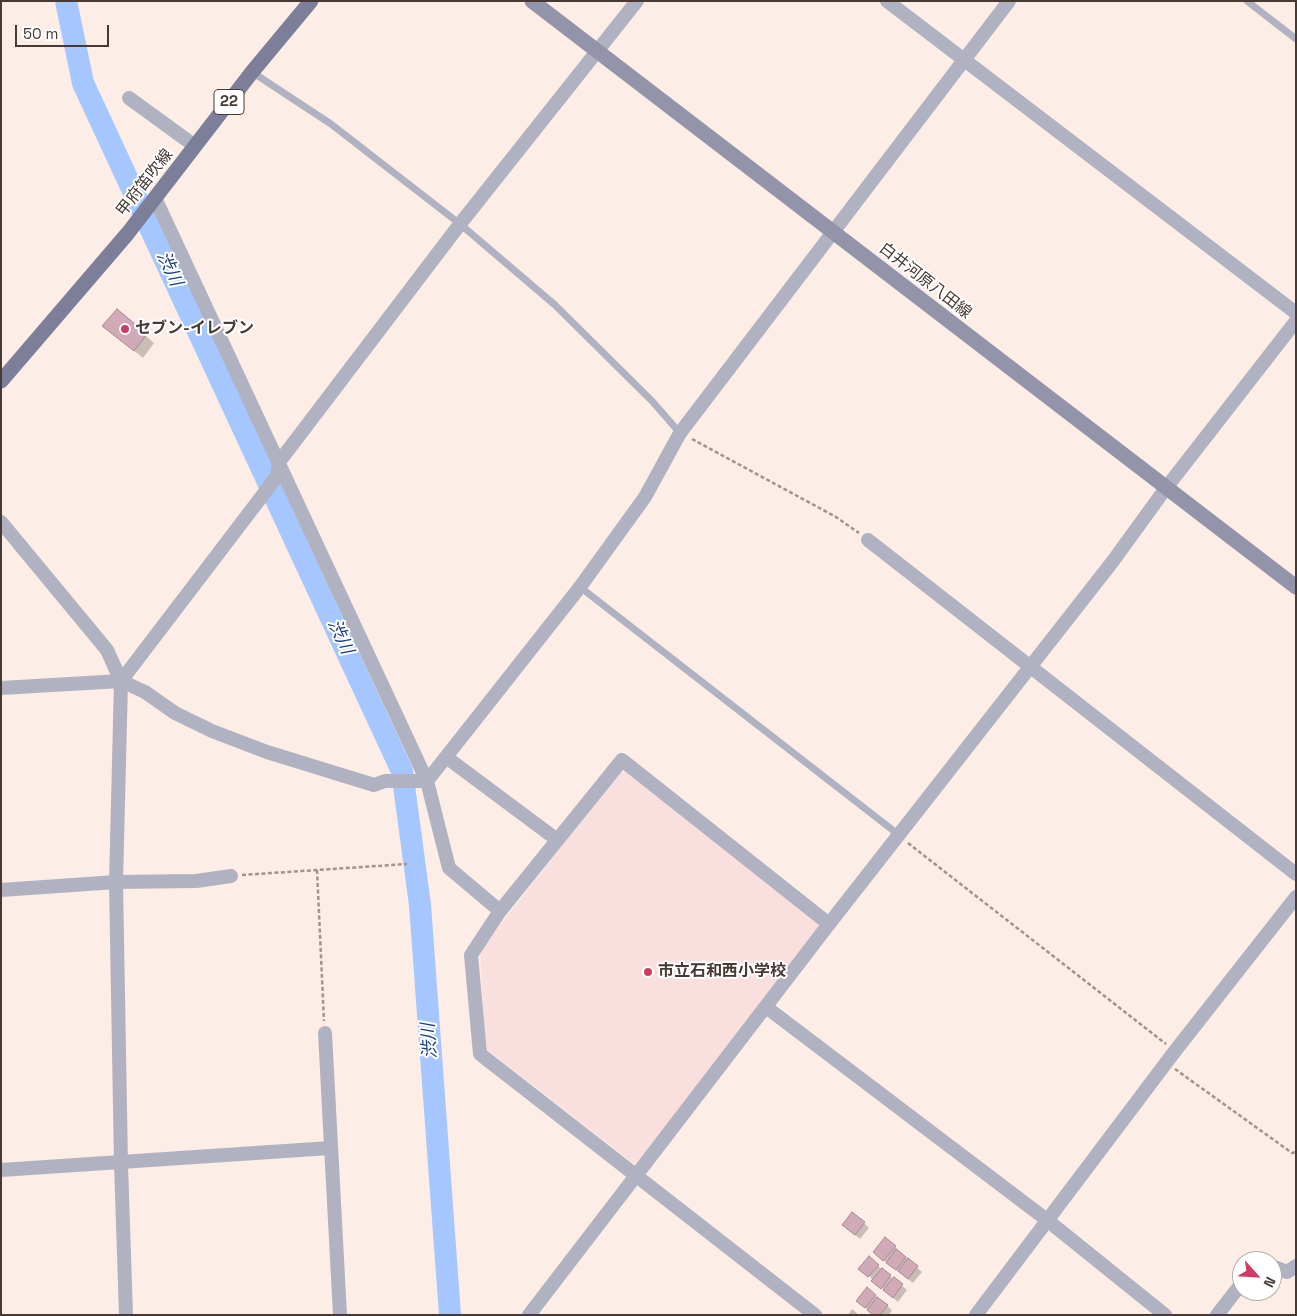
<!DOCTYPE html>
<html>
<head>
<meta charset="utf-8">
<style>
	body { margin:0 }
	#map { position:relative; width:1297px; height:1316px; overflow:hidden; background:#fcede7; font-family:"Space Grotesk",sans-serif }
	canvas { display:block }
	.frame { position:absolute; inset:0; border:2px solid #473933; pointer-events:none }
	.north { position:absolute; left:1232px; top:1251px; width:50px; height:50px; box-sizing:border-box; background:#fff; border:1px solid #b5b0ad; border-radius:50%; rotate:116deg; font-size:14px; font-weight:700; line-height:20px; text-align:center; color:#473933 }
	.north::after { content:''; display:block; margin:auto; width:18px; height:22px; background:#cc3d65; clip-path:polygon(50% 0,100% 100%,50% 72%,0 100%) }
	.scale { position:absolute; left:15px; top:25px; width:94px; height:22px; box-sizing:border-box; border:2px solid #473933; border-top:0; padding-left:6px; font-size:15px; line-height:18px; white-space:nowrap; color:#473933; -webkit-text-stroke:4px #fff; paint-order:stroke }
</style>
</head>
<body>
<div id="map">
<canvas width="1297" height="1316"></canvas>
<div class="frame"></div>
<div class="north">N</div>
<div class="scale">50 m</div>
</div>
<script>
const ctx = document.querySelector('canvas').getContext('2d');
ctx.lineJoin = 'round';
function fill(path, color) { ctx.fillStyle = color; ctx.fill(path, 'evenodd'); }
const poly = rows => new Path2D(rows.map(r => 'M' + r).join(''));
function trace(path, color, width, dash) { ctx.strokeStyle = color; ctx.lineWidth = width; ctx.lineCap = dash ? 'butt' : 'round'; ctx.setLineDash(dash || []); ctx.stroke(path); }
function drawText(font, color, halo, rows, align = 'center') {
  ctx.font = font + ' "Space Grotesk","Noto Sans JP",sans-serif'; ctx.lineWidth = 4; ctx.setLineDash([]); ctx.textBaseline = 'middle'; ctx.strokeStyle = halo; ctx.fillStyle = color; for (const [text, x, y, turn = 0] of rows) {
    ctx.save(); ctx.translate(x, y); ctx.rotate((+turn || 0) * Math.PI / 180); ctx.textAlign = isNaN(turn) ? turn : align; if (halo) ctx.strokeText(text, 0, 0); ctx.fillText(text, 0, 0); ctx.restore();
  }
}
fill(poly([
	[629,772,818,922,818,931,641,1162,633,1163,485,1048,480,951,619,773]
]), '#fadfdf');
fill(poly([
	[117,311,154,343,143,358,104,326],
	[864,1223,869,1228,860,1239,849,1230],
	[895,1247,922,1272,913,1283,879,1257],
	[878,1266,907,1290,898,1302,860,1268],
	[875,1296,892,1310,889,1315,873,1315,863,1305],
	[852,1309,859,1315,848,1315]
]), '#0003');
trace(poly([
	[66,1,83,83,402,771,420,905,450,1315]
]), '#a5c6fe', 22);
const building = poly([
	[117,309,147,334,134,351,102,326,117,309],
	[852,1212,865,1222,855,1235,842,1225,852,1212],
	[885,1237,896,1246,883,1261,873,1252,885,1237],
	[896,1249,906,1257,896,1270,886,1263,896,1249],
	[869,1256,879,1265,868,1277,858,1269,869,1256],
	[908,1258,918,1266,908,1279,898,1271,908,1258],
	[882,1268,891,1275,881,1289,871,1281,882,1268],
	[894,1277,903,1284,893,1298,883,1290,894,1277],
	[867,1287,876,1295,865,1308,856,1301,867,1287],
	[877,1297,888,1305,880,1315,873,1315,867,1310,877,1297]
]);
fill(building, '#d0aab7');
trace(building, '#aa8793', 1);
trace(poly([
	[692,439,836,517,859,533],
	[908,843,1166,1044],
	[317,870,324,1021],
	[242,875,407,864],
	[1175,1069,1292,1153,1296,1152]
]), '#a1938d', 2.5, [4, 2.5]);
trace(poly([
	[1247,1,1296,39],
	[252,72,331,124,460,224,555,305,652,401,680,433],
	[580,587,899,835]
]), '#b1b2c1', 7);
trace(poly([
	[887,1,1296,313],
	[129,98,195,146],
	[155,198,427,781,449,868,500,911],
	[1,522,107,650,121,681,116,882,121,1164,126,1315],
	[868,540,1296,874],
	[121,681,259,500,277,476,279,462,460,224,637,1],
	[1,688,121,681,145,692,175,713,212,731,267,752,374,785,385,781,427,781],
	[446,757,556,839],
	[427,781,580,587,645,497,680,433,1009,1],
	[1,890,116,882,196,881,231,876],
	[766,1007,1047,1220,1165,1315],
	[325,1033,340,1315],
	[1,1170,330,1148],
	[1272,1266,1287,1272,1296,1266],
	[529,1315,829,924,1113,561,1166,488,1296,321],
	[815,1315,480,1054,471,955,500,911,622,760,829,924],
	[976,1315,1175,1051,1296,897],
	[1217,1315,1242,1283]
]), '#b1b2c1', 14);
trace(poly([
	[532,1,1296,587]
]), '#9394aa', 15);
trace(poly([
	[1,381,128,233,252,72,311,1]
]), '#7d7e99', 15);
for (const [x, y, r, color] of [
	[125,329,5,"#cc3d65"],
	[648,972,5,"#cc3d65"]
]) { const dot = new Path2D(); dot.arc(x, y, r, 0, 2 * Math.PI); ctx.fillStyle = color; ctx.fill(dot); trace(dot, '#fff', 2); }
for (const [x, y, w] of [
	[229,102,30]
]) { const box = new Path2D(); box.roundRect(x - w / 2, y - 12.5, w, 25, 4); ctx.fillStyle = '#fff'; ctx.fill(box); trace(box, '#473933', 1); }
drawText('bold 15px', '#473933', null, [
	["22",229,102]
]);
drawText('16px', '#473933', '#fff', [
	["甲府笛吹線",145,183,-52],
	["白井河原八田線",925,281,38]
]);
drawText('bold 16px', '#473933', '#fff', [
	["セブン-イレブン",135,329],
	["市立石和西小学校",658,972]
], 'left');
drawText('italic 18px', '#1d4182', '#fff', [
	["渋川",169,269,65],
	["渋川",340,637,65],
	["渋川",430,1041,-94]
]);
</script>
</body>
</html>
